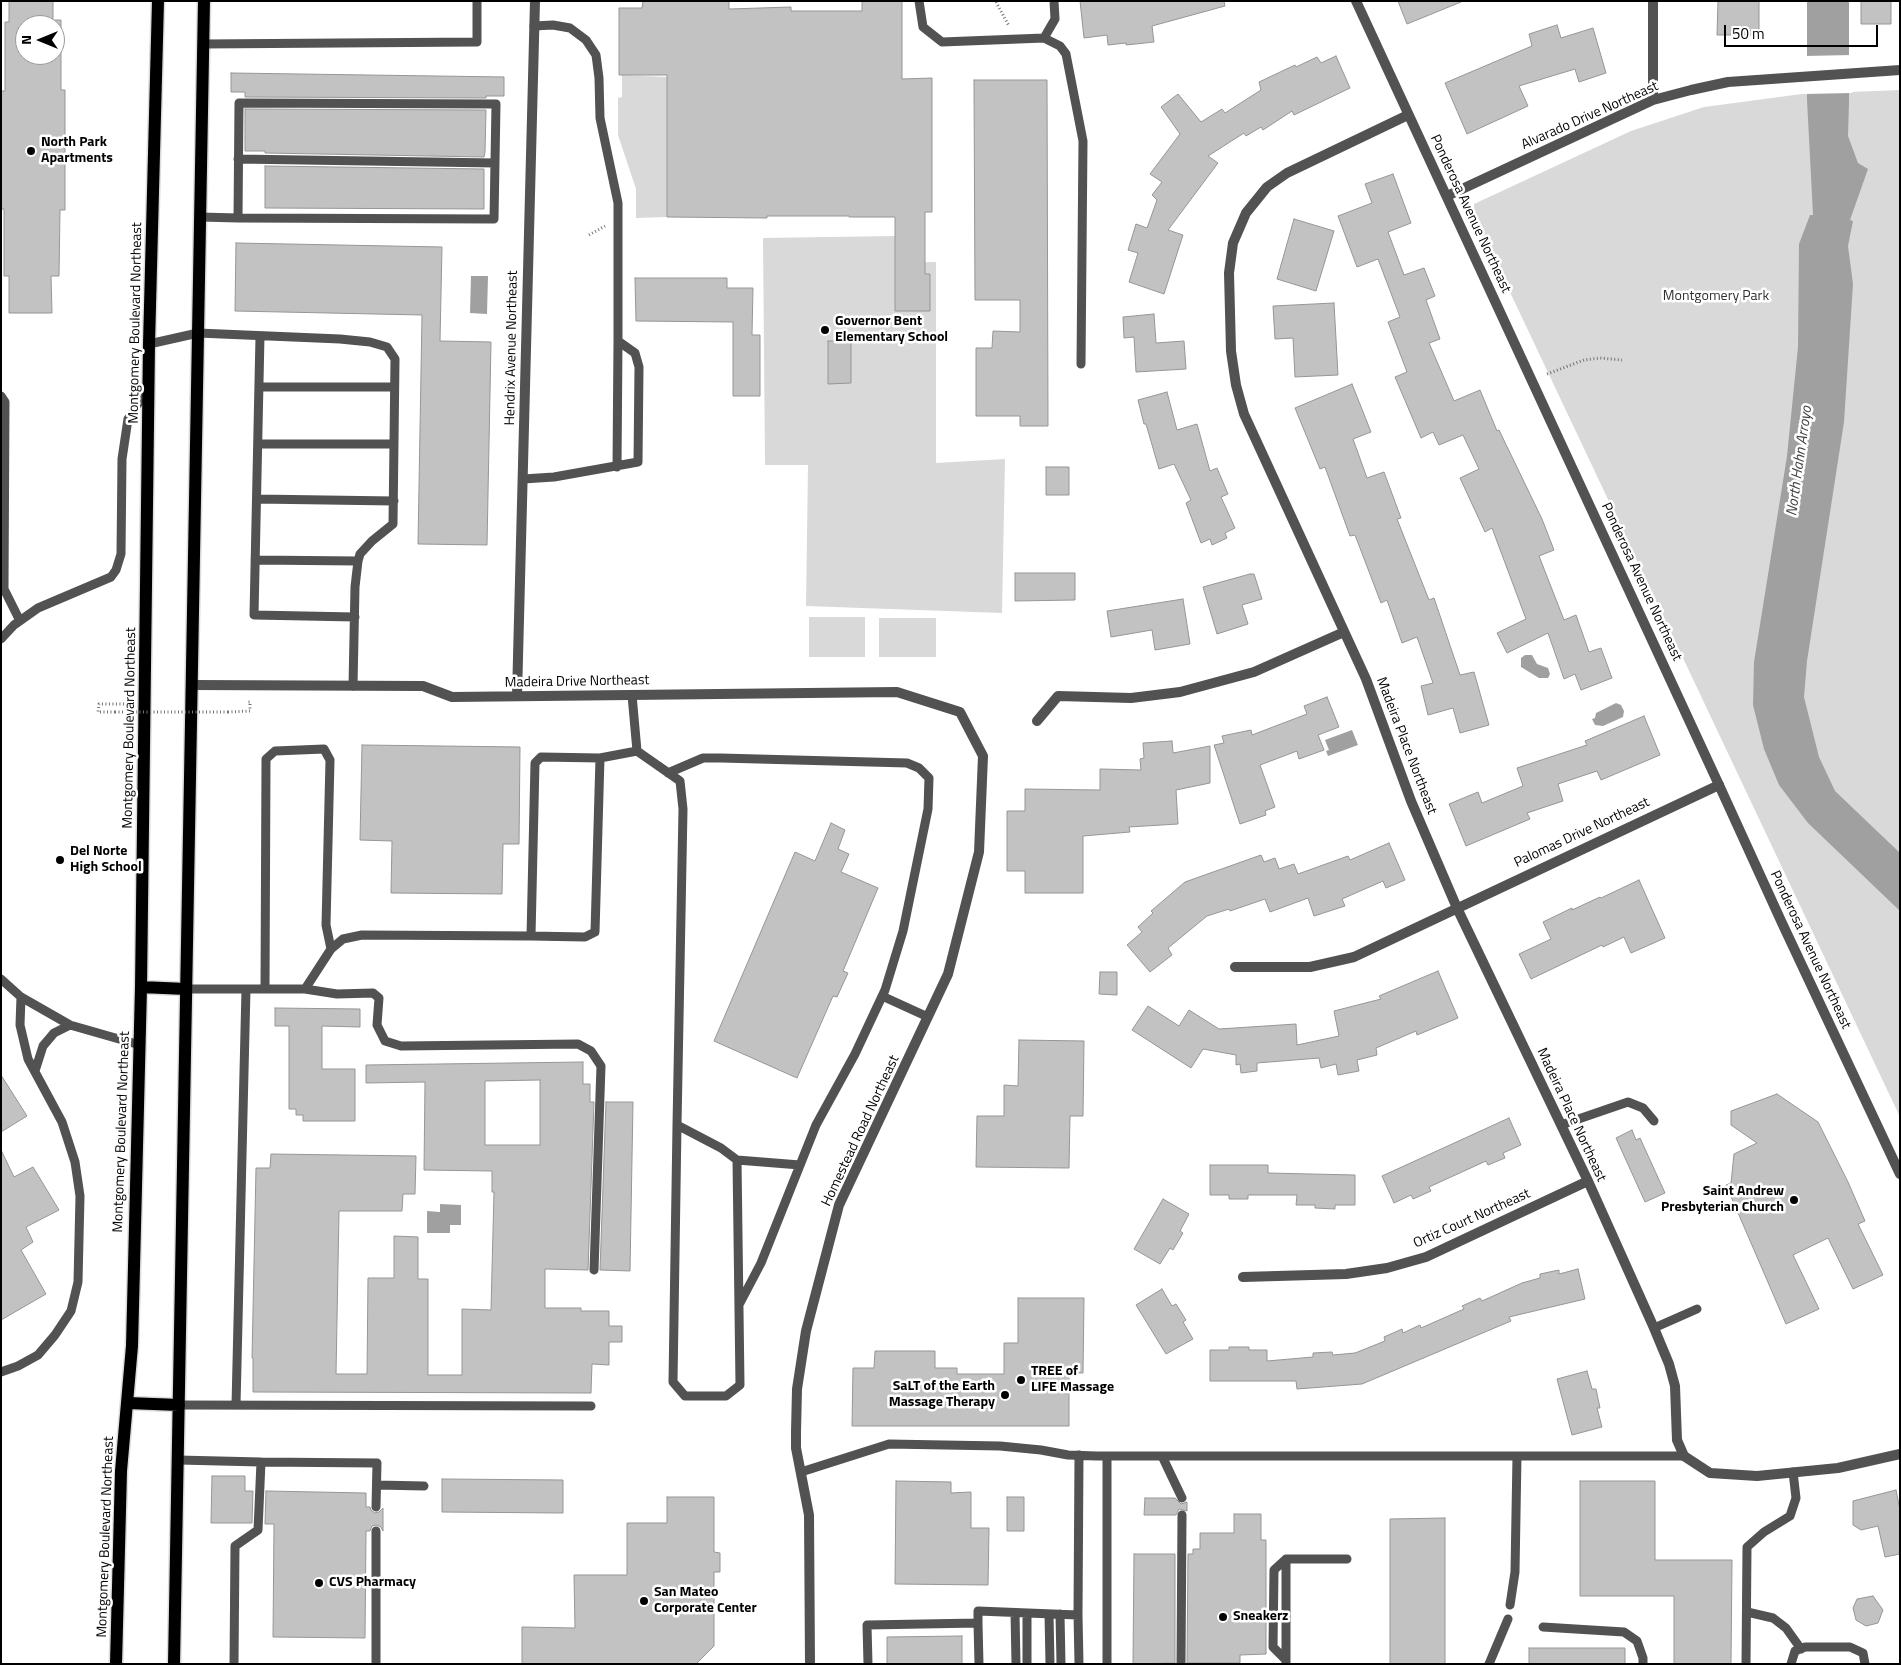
<!DOCTYPE html>
<html>
<head>
<meta charset="utf-8">
<style>
	body { margin:0 }
	#map { position:relative; width:1901px; height:1665px; overflow:hidden; background:#fff; font-family:"Titillium Web",sans-serif }
	canvas { display:block }
	.frame { position:absolute; inset:0; border:2px solid #000; pointer-events:none }
	.north { position:absolute; left:15px; top:15px; width:50px; height:50px; box-sizing:border-box; background:#fff; border:1px solid #999; border-radius:50%; rotate:270deg; font-size:14px; font-weight:700; line-height:20px; text-align:center; color:#000 }
	.north::after { content:''; display:block; margin:auto; width:18px; height:22px; background:#000; clip-path:polygon(50% 0,100% 100%,50% 72%,0 100%) }
	.scale { position:absolute; left:1724px; top:25px; width:154px; height:22px; box-sizing:border-box; border:2px solid #000; border-top:0; padding-left:6px; font-size:15px; line-height:18px; white-space:nowrap; color:#000; -webkit-text-stroke:4px #fff; paint-order:stroke }
</style>
</head>
<body>
<div id="map">
<canvas width="1901" height="1665"></canvas>
<div class="frame"></div>
<div class="north">N</div>
<div class="scale">50 m</div>
</div>
<script>
const ctx = document.querySelector('canvas').getContext('2d');
ctx.lineJoin = 'round';
function fill(path, color) { ctx.fillStyle = color; ctx.fill(path, 'evenodd'); }
const poly = rows => new Path2D(rows.map(r => 'M' + r).join(''));
function trace(path, color, width, dash) { ctx.strokeStyle = color; ctx.lineWidth = width; ctx.lineCap = dash ? 'butt' : 'round'; ctx.setLineDash(dash || []); ctx.stroke(path); }
function drawText(font, color, halo, rows, align = 'center') {
  ctx.font = font + ' "Titillium Web",sans-serif'; ctx.lineWidth = 5; ctx.setLineDash([]); ctx.textBaseline = 'middle'; ctx.strokeStyle = halo; ctx.fillStyle = color; for (const [text, x, y, turn = 0] of rows) {
    ctx.save(); ctx.translate(x, y); ctx.rotate((+turn || 0) * Math.PI / 180); ctx.textAlign = isNaN(turn) ? turn : align; if (halo) ctx.strokeText(text, 0, 0); ctx.fillText(text, 0, 0); ctx.restore();
  }
}
fill(poly([
	[622,75,667,77,667,217,636,218,636,189,618,135,618,98,622,97],
	[1900,90,1900,1117,1474,216,1474,204,1631,131,1704,107,1802,94],
	[895,236,895,263,936,262,936,463,1005,459,1002,613,806,606,808,465,765,465,763,238],
	[809,617,865,617,865,657,809,657],
	[879,618,936,618,936,657,879,657]
]), '#d9d9d9');
fill(poly([
	[1807,1,1849,1,1849,103,1848,136,1858,163,1868,169,1850,220,1853,221,1848,246,1853,284,1844,422,1807,661,1804,697,1819,757,1835,791,1900,853,1900,911,1808,823,1779,785,1764,749,1753,705,1754,662,1787,456,1798,347,1799,244,1810,215,1813,215,1807,100],
	[471,276,488,276,487,314,470,313],
	[1525,655,1532,655,1537,664,1548,668,1550,674,1548,678,1539,678,1521,667,1521,658],
	[1616,703,1621,705,1624,711,1623,717,1603,726,1595,725,1592,719,1595,718,1596,713],
	[1352,730,1358,745,1328,756,1326,751,1329,750,1325,740],
	[440,1204,461,1205,461,1225,450,1225,450,1233,427,1233,427,1211,440,1212]
]), '#a0a0a0');
fill(poly([
	[1852,55,1852,93,1805,94,1805,56]
]), '#fff');
const building = poly([
	[9,1,53,1,53,20,61,20,61,90,65,90,65,210,60,210,59,276,51,276,52,313,9,313,9,276,4,276,4,209,1,209,1,91,5,91,5,22,9,22,9,1],
	[25,25,55,25,55,55,25,55,25,25],
	[643,1,729,1,729,9,791,7,791,11,862,11,862,1,902,1,902,79,932,78,932,212,925,212,925,274,930,274,930,311,895,311,895,217,849,217,849,216,767,216,767,218,667,217,667,75,619,75,619,8,642,8,643,1],
	[1080,1,1224,1,1225,6,1152,26,1154,42,1126,45,1126,43,1108,45,1107,35,1084,38,1080,1],
	[1398,1,1461,1,1461,2,1407,24,1398,1],
	[1718,1,1759,1,1759,35,1717,35,1718,1],
	[1861,1,1891,1,1891,24,1861,24,1861,1],
	[1557,25,1561,38,1593,28,1606,73,1579,82,1575,69,1519,86,1528,106,1467,134,1445,83,1532,46,1529,34,1557,25],
	[1336,56,1350,88,1294,115,1292,111,1263,130,1261,127,1246,136,1244,133,1208,156,1218,163,1168,230,1183,235,1164,294,1129,282,1138,253,1128,250,1136,224,1147,228,1157,200,1152,195,1162,182,1150,174,1180,134,1161,107,1178,94,1201,122,1222,109,1225,113,1261,90,1259,82,1295,65,1296,67,1317,57,1321,63,1336,56],
	[231,73,504,77,504,96,486,96,486,98,245,97,245,92,231,92,231,73],
	[974,80,1047,80,1048,426,1020,426,1020,416,976,416,976,348,992,348,993,331,1020,332,1020,300,975,300,974,80],
	[245,109,486,110,485,152,484,157,265,153,265,151,245,151,245,109],
	[265,166,484,169,484,209,265,208,265,166],
	[1393,174,1411,223,1388,232,1404,275,1424,268,1435,296,1426,300,1440,339,1429,343,1454,401,1480,390,1497,431,1499,430,1542,519,1554,550,1539,556,1564,620,1576,615,1589,652,1601,648,1612,678,1581,690,1575,674,1564,679,1548,633,1507,653,1497,633,1526,619,1492,528,1485,532,1460,478,1479,469,1463,435,1439,445,1433,432,1421,438,1395,377,1407,372,1388,322,1400,317,1378,259,1357,267,1338,216,1372,203,1365,184,1393,174],
	[1294,219,1334,231,1316,291,1277,279,1294,219],
	[236,243,442,247,440,341,491,342,487,545,418,544,422,315,235,311,236,243],
	[635,278,727,278,727,288,753,288,752,335,760,335,760,396,733,396,733,322,636,321,635,278],
	[1334,303,1338,375,1295,377,1293,338,1275,339,1273,306,1334,303],
	[1154,314,1156,343,1184,341,1186,369,1136,372,1134,337,1124,338,1123,317,1154,314],
	[828,341,851,341,851,383,828,384,828,341],
	[1352,384,1371,432,1353,439,1367,478,1384,472,1401,518,1397,519,1429,600,1434,598,1460,675,1474,672,1489,725,1460,733,1453,708,1428,715,1421,686,1433,683,1417,637,1402,643,1387,600,1381,603,1355,535,1350,536,1325,467,1320,469,1295,408,1352,384],
	[1167,392,1177,430,1197,424,1210,471,1217,468,1228,494,1221,497,1235,528,1225,533,1227,538,1212,545,1210,539,1201,543,1186,503,1191,500,1174,464,1159,469,1146,424,1144,424,1138,400,1167,392],
	[1046,467,1069,467,1069,495,1046,495,1046,467],
	[1015,573,1075,573,1075,600,1015,601,1015,573],
	[1250,574,1254,574,1262,599,1242,605,1248,624,1217,634,1203,587,1250,574],
	[1183,599,1190,644,1155,650,1152,630,1111,637,1107,611,1183,599],
	[1327,697,1339,727,1318,735,1324,750,1299,759,1297,751,1260,765,1275,807,1265,811,1266,815,1240,824,1214,745,1224,743,1222,736,1251,730,1252,735,1307,714,1304,706,1327,697],
	[1644,716,1660,755,1601,780,1597,771,1558,784,1563,801,1527,813,1530,819,1466,846,1449,804,1478,792,1482,803,1523,786,1517,768,1587,745,1585,741,1644,716],
	[1172,741,1173,753,1210,746,1210,783,1176,790,1178,824,1129,827,1130,832,1083,836,1083,893,1025,893,1025,871,1007,871,1007,811,1025,811,1025,789,1100,790,1100,769,1141,770,1140,759,1144,758,1143,743,1172,741],
	[362,745,520,747,519,844,503,844,502,894,391,893,392,841,360,840,362,745],
	[831,823,845,830,838,849,849,854,841,872,878,888,843,971,848,973,837,997,833,996,797,1078,714,1041,795,852,815,861,831,823],
	[1389,843,1405,880,1386,888,1383,881,1342,899,1345,906,1314,916,1308,898,1270,912,1265,899,1230,911,1229,909,1207,916,1168,948,1172,955,1150,972,1127,945,1142,932,1138,927,1153,913,1151,911,1185,882,1261,855,1264,862,1275,858,1279,869,1294,864,1298,874,1348,856,1350,860,1389,843],
	[1639,880,1665,938,1631,953,1624,937,1603,947,1602,945,1531,979,1519,954,1551,939,1543,922,1572,908,1572,910,1600,897,1601,898,1639,880],
	[1438,971,1458,1018,1417,1035,1416,1031,1376,1048,1377,1055,1357,1060,1359,1071,1338,1075,1336,1064,1321,1068,1319,1058,1257,1063,1257,1071,1241,1073,1240,1064,1236,1065,1236,1055,1203,1049,1191,1068,1132,1030,1148,1006,1179,1026,1189,1010,1219,1029,1296,1024,1297,1045,1339,1036,1334,1011,1381,999,1379,996,1438,971],
	[1100,972,1117,972,1117,995,1099,994,1100,972],
	[275,1008,360,1009,360,1027,322,1026,322,1069,355,1069,355,1121,303,1121,303,1115,296,1115,296,1109,289,1109,289,1026,275,1026,275,1008],
	[1019,1040,1084,1041,1083,1116,1070,1116,1069,1168,976,1167,977,1116,1004,1116,1004,1085,1018,1086,1019,1040],
	[583,1062,583,1084,590,1084,590,1102,594,1102,588,1270,545,1269,545,1308,581,1308,581,1311,609,1311,609,1326,622,1326,622,1342,609,1342,609,1365,592,1364,591,1393,253,1392,253,1358,252,1358,256,1168,270,1168,271,1154,416,1156,415,1194,403,1194,402,1211,339,1211,336,1374,367,1374,368,1278,394,1278,394,1236,418,1237,418,1279,428,1279,428,1375,462,1375,462,1309,491,1310,494,1192,492,1192,492,1171,424,1170,425,1082,366,1083,366,1065,583,1062],
	[540,1080,540,1145,485,1145,485,1081,540,1080],
	[1,1075,27,1116,1,1132,1,1075],
	[1777,1094,1818,1122,1848,1182,1865,1221,1858,1224,1883,1275,1853,1289,1828,1238,1793,1255,1819,1309,1786,1324,1726,1185,1731,1183,1734,1154,1757,1143,1731,1125,1731,1111,1777,1094],
	[606,1102,633,1102,630,1271,600,1270,606,1102],
	[1509,1118,1521,1145,1503,1153,1505,1158,1488,1165,1486,1161,1429,1187,1431,1191,1413,1199,1411,1195,1394,1203,1382,1176,1509,1118],
	[1632,1130,1636,1140,1640,1138,1665,1193,1645,1202,1616,1138,1632,1130],
	[1,1150,14,1177,33,1167,59,1210,26,1227,33,1242,21,1250,46,1294,1,1320,1,1150],
	[1210,1165,1268,1165,1268,1173,1355,1175,1355,1205,1335,1205,1335,1209,1315,1208,1315,1205,1296,1205,1297,1195,1248,1195,1248,1199,1229,1199,1229,1195,1210,1195,1210,1165],
	[1163,1199,1189,1214,1180,1231,1183,1233,1173,1250,1170,1248,1160,1264,1134,1249,1163,1199],
	[1578,1269,1585,1299,1509,1317,1511,1321,1362,1384,1297,1389,1296,1381,1210,1381,1210,1350,1229,1350,1229,1347,1249,1347,1249,1350,1267,1350,1267,1361,1313,1357,1313,1353,1332,1352,1333,1355,1355,1353,1385,1341,1384,1337,1402,1329,1403,1333,1420,1325,1421,1328,1464,1309,1462,1306,1480,1298,1482,1301,1522,1283,1540,1278,1540,1274,1559,1270,1559,1274,1578,1269],
	[1162,1289,1172,1306,1176,1304,1186,1320,1183,1322,1193,1339,1166,1354,1136,1305,1162,1289],
	[1018,1298,1084,1298,1083,1373,1069,1373,1069,1426,852,1426,853,1368,874,1368,875,1351,935,1351,935,1368,957,1368,957,1374,1004,1374,1004,1343,1018,1343,1018,1298],
	[1587,1371,1592,1389,1596,1389,1600,1408,1597,1408,1602,1427,1572,1435,1557,1379,1587,1371],
	[212,1476,245,1476,245,1491,253,1491,252,1523,211,1523,212,1476],
	[442,1479,563,1480,563,1513,442,1512,442,1479],
	[896,1481,951,1482,951,1493,971,1492,971,1528,989,1528,988,1585,895,1584,896,1481],
	[1580,1481,1655,1481,1655,1560,1732,1560,1731,1664,1674,1664,1674,1596,1580,1596,1580,1481],
	[1896,1490,1900,1510,1900,1554,1885,1557,1878,1526,1861,1530,1853,1525,1853,1501,1896,1490],
	[266,1491,366,1493,366,1507,370,1507,371,1510,375,1513,379,1512,383,1508,383,1531,381,1527,376,1525,372,1526,370,1531,366,1531,365,1638,273,1637,274,1524,265,1524,266,1491],
	[667,1497,714,1497,714,1552,720,1553,720,1572,714,1572,714,1646,696,1664,522,1664,522,1627,575,1628,574,1575,627,1575,627,1523,667,1523,667,1497],
	[1007,1497,1024,1497,1024,1531,1007,1531,1007,1497],
	[1145,1498,1175,1498,1181,1504,1187,1502,1187,1511,1179,1509,1176,1515,1144,1515,1145,1498],
	[1234,1514,1261,1514,1261,1540,1266,1540,1266,1654,1240,1655,1240,1663,1187,1663,1188,1554,1193,1554,1193,1549,1200,1549,1200,1533,1234,1533,1234,1514],
	[1445,1518,1445,1664,1390,1664,1390,1519,1445,1518],
	[1134,1554,1175,1554,1175,1663,1133,1664,1134,1554],
	[1873,1596,1883,1610,1878,1623,1866,1626,1856,1620,1853,1608,1857,1599,1873,1596],
	[962,1636,962,1664,887,1664,887,1637,962,1636],
	[1529,1648,1625,1648,1625,1664,1529,1664,1529,1648]
]);
fill(building, '#c2c2c2');
trace(building, '#969696', 1);
const primary = poly([
	[141,987,186,989],
	[128,1403,179,1405],
	[116,1664,121,1471,132,1346,141,987,149,344,158,1],
	[174,1664,204,1]
]);
trace(primary, '#dbdbdb', 15);
trace(poly([
	[996,2,1009,26],
	[589,235,605,226],
	[1547,374,1584,360,1600,358,1622,360],
	[115,712,98,712,99,704,124,704],
	[228,712,250,711,250,702,246,702]
]), '#747474', 3, [1, 2.5]);
trace(poly([
	[919,1,923,27,942,42,1044,38,1055,19,1054,1],
	[1044,38,1060,46,1066,54,1083,141,1081,364],
	[203,44,477,42,477,1],
	[238,159,495,163],
	[200,217,238,218,494,219,496,104,239,103,238,218],
	[260,336,254,615,355,617],
	[149,344,198,333,340,339,370,342,387,347,395,359,393,524,372,541,360,554,358,561,355,587,353,686],
	[259,387,394,387],
	[1,396,5,402,4,589,20,621],
	[258,444,394,444],
	[617,467,618,341],
	[523,479,554,477,638,462,639,367,635,353,618,341,618,203,600,118,599,78,596,55,586,40,570,28,553,25,534,26],
	[257,499,394,501],
	[255,560,358,561],
	[1,639,14,625,38,608,111,577,116,570,121,554,122,459,128,419,147,390],
	[632,695,637,751,680,781,683,809,677,1125,673,1382,685,1396,726,1396,740,1385,737,1160,721,1148,677,1125],
	[600,758,637,751],
	[668,773,703,758,721,758,907,763,919,768,929,778,928,809,903,931,885,990,855,1054,816,1125,761,1263,740,1303],
	[1,979,21,997,70,1025,140,1045],
	[186,989,305,989,331,949,343,939,362,935,531,936,585,937,595,932,600,758,541,757,535,763,531,936],
	[265,989,266,759,275,751,324,749,330,760,326,925,331,949],
	[305,989,337,994,373,993,379,998,377,1025,385,1041,401,1046,578,1044,591,1051,601,1066,594,1270],
	[882,996,928,1017],
	[35,1071,43,1046,54,1033,70,1025],
	[1561,1125,1628,1102,1643,1108,1654,1121],
	[737,1160,800,1165],
	[1654,1328,1697,1309],
	[1,1372,18,1366,38,1355,55,1335,71,1311,78,1282,80,1196,75,1162,62,1122,28,1059,20,1025,21,997],
	[179,1405,591,1406],
	[236,1405,246,989],
	[1107,1456,1107,1664],
	[1162,1456,1182,1498],
	[178,1460,261,1462],
	[801,1472,889,1444,1000,1446,1041,1450,1068,1455,1096,1456,1684,1456],
	[377,1485,424,1486],
	[376,1531,376,1664],
	[1510,1605,1515,1572,1517,1456],
	[1747,1612,1773,1618,1786,1628,1801,1649],
	[1015,1613,1016,1664],
	[1027,1613,1027,1664],
	[1049,1614,1050,1664],
	[1060,1614,1061,1664],
	[1078,1615,1079,1664],
	[978,1623,978,1611,1078,1615,1079,1455],
	[1543,1627,1624,1632,1637,1641,1643,1658,1643,1664],
	[1286,1660,1273,1647,1274,1570,1286,1559],
	[234,1664,235,1546,258,1530,261,1462,377,1463,376,1507],
	[868,1664,867,1625,978,1623,979,1664],
	[1181,1664,1182,1515],
	[1286,1664,1286,1559,1347,1559],
	[1489,1664,1508,1619],
	[1746,1664,1747,1547,1764,1532,1790,1516,1796,1498,1793,1472],
	[1791,1664,1795,1651,1805,1647,1850,1647,1863,1653,1865,1664]
]), '#525252', 9);
trace(poly([
	[1408,115,1287,173,1267,187,1246,213,1233,243,1229,273,1231,351,1236,385,1244,414,1366,679,1411,801,1457,908,1588,1181,1654,1328,1669,1364,1675,1386,1677,1440,1684,1456,1710,1473,1757,1476,1838,1468,1900,1454],
	[193,685,423,686,452,697,897,692,960,712,983,756,979,852,948,974,839,1205,806,1331,797,1389,796,1432,796,1448,809,1515,810,1664],
	[517,696,535,1],
	[1037,721,1058,696,1131,698,1180,692,1254,672,1344,632],
	[1235,967,1310,967,1354,957,1719,785],
	[1243,1277,1346,1274,1387,1268,1426,1257,1588,1181]
]), '#525252', 10);
trace(poly([
	[1356,1,1719,785,1782,923,1900,1174],
	[1653,1,1653,100],
	[1447,196,1653,100,1691,90,1728,82,1900,70]
]), '#525252', 10);
trace(primary, '#000', 12);
trace(poly([
	[115,712,228,712]
]), '#747474', 3, [1, 2.5]);
for (const [x, y, r, color] of [
	[31,151,5,"#000"],
	[825,330,5,"#000"],
	[60,860,5,"#000"],
	[1794,1200,5,"#000"],
	[1021,1380,5,"#000"],
	[1005,1395,5,"#000"],
	[319,1583,5,"#000"],
	[644,1601,5,"#000"],
	[1223,1617,5,"#000"]
]) { const dot = new Path2D(); dot.arc(x, y, r, 0, 2 * Math.PI); ctx.fillStyle = color; ctx.fill(dot); trace(dot, '#fff', 2); }
drawText('14px', '#000', '#fff', [
	["Alvarado Drive Northeast",1590,116,-24],
	["Ponderosa Avenue Northeast",1470,214,65],
	["Montgomery Boulevard Northeast",136,323,-89],
	["Hendrix Avenue Northeast",512,348,-89],
	["Ponderosa Avenue Northeast",1641,582,65],
	["Madeira Drive Northeast",577,682,-1],
	["Montgomery Boulevard Northeast",130,728,-89],
	["Madeira Place Northeast",1406,746,69],
	["Palomas Drive Northeast",1582,833,-25],
	["Ponderosa Avenue Northeast",1810,950,65],
	["Madeira Place Northeast",1571,1115,65],
	["Homestead Road Northeast",861,1131,-65],
	["Montgomery Boulevard Northeast",122,1132,-88],
	["Ortiz Court Northeast",1472,1219,-24],
	["Montgomery Boulevard Northeast",106,1537,-88]
]);
drawText('bold 14px', '#000', '#fff', [
	["North Park",41,143],
	["Apartments",41,159],
	["Governor Bent",835,322],
	["Elementary School",835,338],
	["Del Norte",70,852],
	["High School",70,868],
	["Saint Andrew",1784,1192,"right"],
	["Presbyterian Church",1784,1208,"right"],
	["TREE of",1031,1372],
	["LIFE Massage",1031,1388],
	["SaLT of the Earth",995,1387,"right"],
	["Massage Therapy",995,1403,"right"],
	["CVS Pharmacy",329,1583],
	["San Mateo",654,1593],
	["Corporate Center",654,1609],
	["Sneakerz",1233,1617]
], 'left');
drawText('14px', '#303030', '#fff', [
	["Montgomery Park",1716,297]
]);
drawText('italic 15px', '#414141', '#fff', [
	["North Hahn Arroyo",1800,461,-82]
]);
</script>
</body>
</html>
